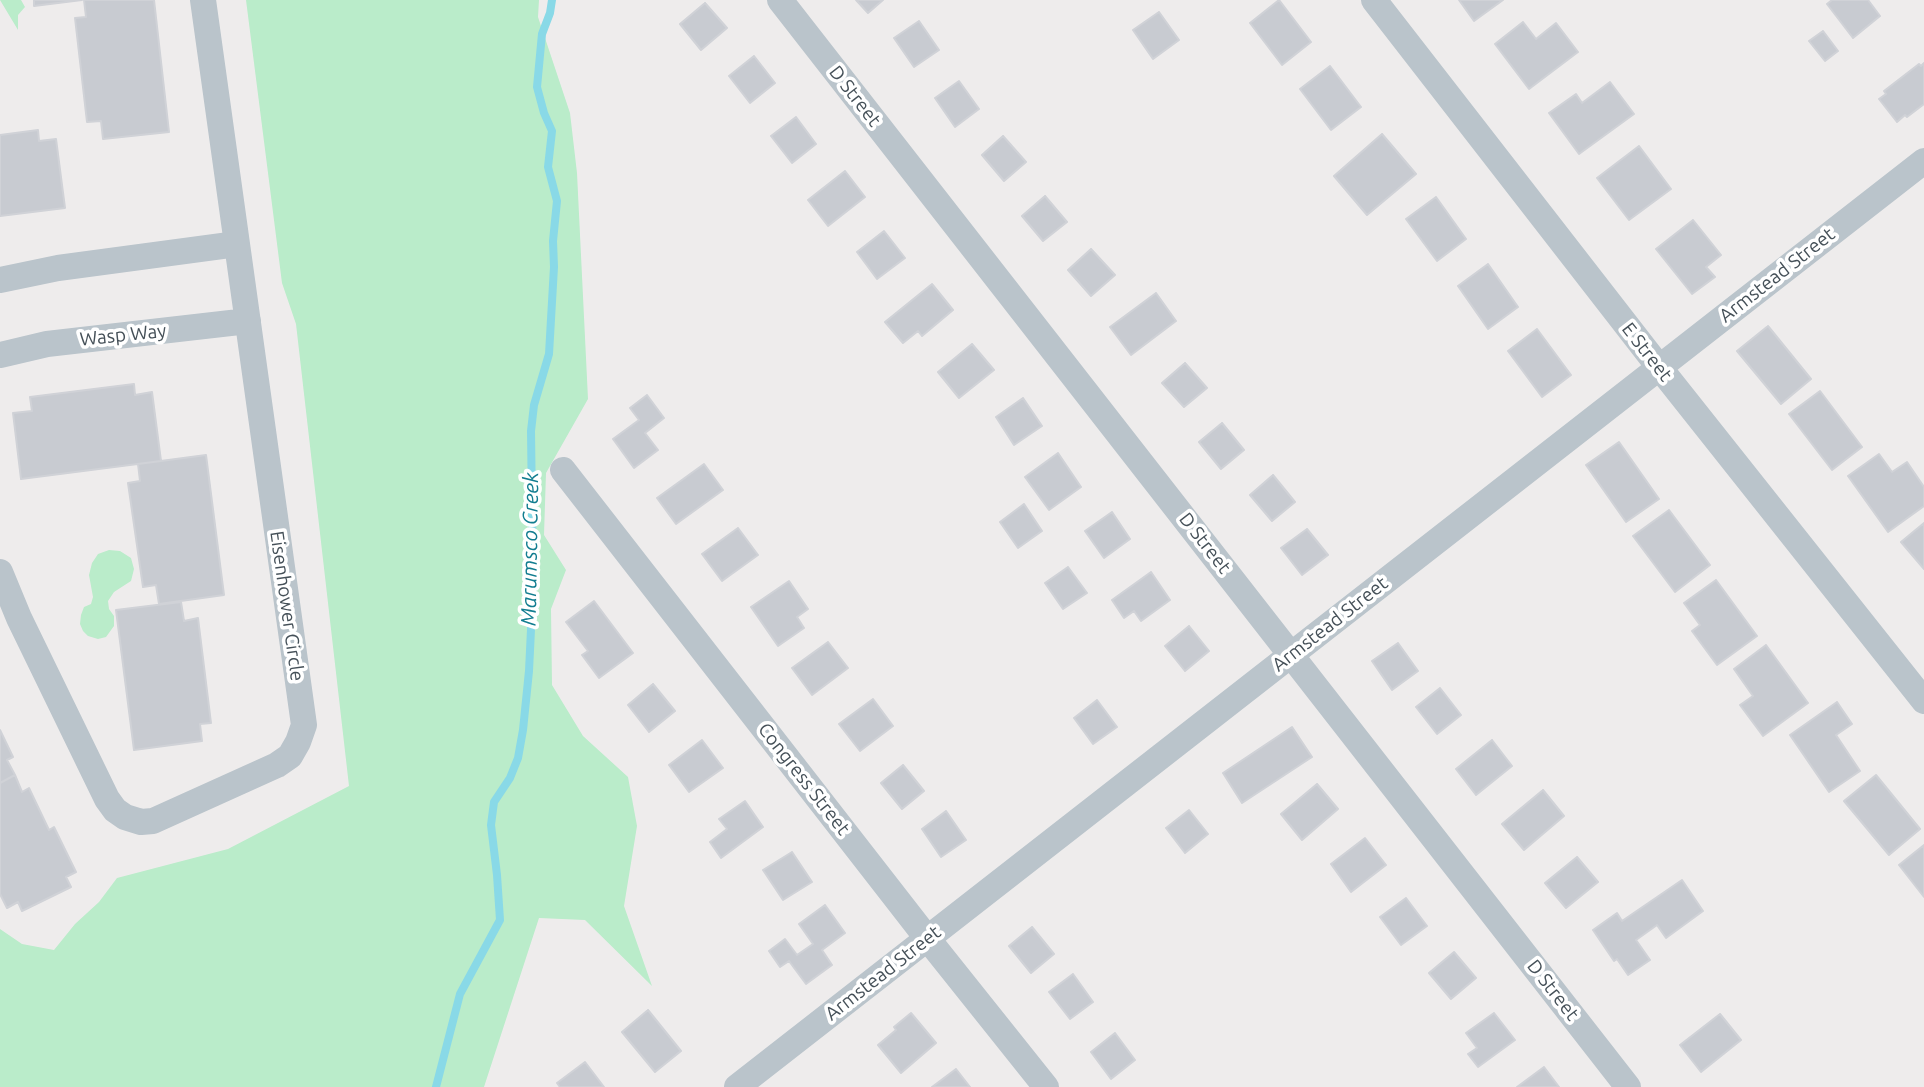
<!DOCTYPE html>
<html>
<head>
<meta charset="utf-8">
<style>
	body { margin:0 }
	canvas { display:block; background:#eeecec }
</style>
</head>
<body>
<canvas width="1924" height="1087"></canvas>
<script>
const ctx = document.querySelector('canvas').getContext('2d');
ctx.lineJoin = 'round';
function fill(path, color) { ctx.fillStyle = color; ctx.fill(path, 'evenodd'); }
const poly = rows => new Path2D(rows.map(r => 'M' + r).join(''));
function trace(path, color, width, dash) { ctx.strokeStyle = color; ctx.lineWidth = width; ctx.lineCap = dash ? 'butt' : 'round'; ctx.setLineDash(dash || []); ctx.stroke(path); }
function drawText(font, color, halo, rows, align = 'center') {
  ctx.font = font + ' Ubuntu,sans-serif'; ctx.lineWidth = 7; ctx.setLineDash([]); ctx.textBaseline = 'middle'; ctx.strokeStyle = halo; ctx.fillStyle = color; for (const [text, x, y, turn = 0] of rows) {
    ctx.save(); ctx.translate(x, y); ctx.rotate((+turn || 0) * Math.PI / 180); ctx.textAlign = isNaN(turn) ? turn : align; if (halo) ctx.strokeText(text, 0, 0); ctx.fillText(text, 0, 0); ctx.restore();
  }
}
fill(poly([
	[0,0,21,0,25,7,18,15,18,30],
	[246,0,539,0,538,17,570,113,577,173,588,399,546,473,544,535,566,570,551,609,552,685,583,736,628,777,637,826,624,906,652,986,585,920,539,918,484,1087,0,1087,0,929,22,944,54,950,75,924,99,902,117,878,228,849,349,786,296,324,282,283],
	[109,550,120,551,131,558,134,569,131,581,114,592,108,601,109,609,114,616,114,626,106,637,98,639,88,636,83,631,80,624,81,615,84,607,91,604,93,597,89,575,92,563,98,554]
]), '#baecca');
trace(poly([
	[436,1087,460,994,500,920,497,875,491,825,494,802,510,778,518,758,523,730,529,671,533,588,531,431,534,405,549,354,554,267,553,241,557,201,548,167,552,131,544,113,537,87,542,34,550,13,552,0]
]), '#89d9e7', 8);
const building = poly([
	[34,0,82,0,34,6,34,0],
	[84,0,154,0,169,132,103,139,101,121,87,122,75,18,86,17,84,0],
	[856,0,883,0,868,13,856,0],
	[1279,0,1311,42,1282,65,1250,23,1279,0],
	[1459,0,1503,0,1474,21,1459,0],
	[1832,0,1868,0,1880,16,1853,38,1827,4,1832,0],
	[705,3,727,28,701,50,680,24,705,3],
	[1159,12,1179,40,1153,59,1133,30,1159,12],
	[919,21,939,50,914,67,894,38,919,21],
	[1523,22,1536,39,1556,23,1578,52,1529,89,1495,44,1523,22],
	[1823,31,1838,51,1825,61,1809,41,1823,31],
	[754,56,775,83,750,103,729,76,754,56],
	[1924,63,1924,104,1907,117,1905,115,1897,122,1879,99,1886,94,1884,91,1919,64,1921,66,1924,63],
	[1330,66,1361,107,1331,130,1300,89,1330,66],
	[959,81,979,109,955,127,935,98,959,81],
	[1610,82,1634,114,1579,154,1549,113,1576,94,1582,103,1610,82],
	[796,117,816,144,792,163,771,136,796,117],
	[38,130,39,141,56,139,65,208,0,216,0,135,38,130],
	[1382,134,1416,174,1367,215,1334,176,1382,134],
	[1003,136,1026,162,1004,181,982,155,1003,136],
	[1639,146,1671,189,1629,220,1597,178,1639,146],
	[845,171,865,197,828,226,808,200,845,171],
	[1045,196,1067,222,1043,241,1022,216,1045,196],
	[1436,197,1466,239,1437,261,1406,219,1436,197],
	[1693,220,1721,255,1706,267,1715,277,1692,294,1656,249,1693,220],
	[884,231,905,258,877,279,857,252,884,231],
	[1091,249,1115,275,1091,296,1068,270,1091,249],
	[1488,264,1518,307,1488,329,1458,286,1488,264],
	[932,284,953,310,922,336,918,331,903,343,885,322,932,284],
	[1156,293,1176,321,1131,355,1110,327,1156,293],
	[1768,326,1811,379,1781,404,1737,351,1768,326],
	[1537,329,1571,375,1542,397,1508,351,1537,329],
	[972,344,994,370,959,398,938,372,972,344],
	[1185,363,1207,388,1184,407,1162,383,1185,363],
	[134,384,135,395,152,392,161,461,21,479,13,413,32,411,30,397,134,384],
	[1820,391,1862,447,1832,470,1789,414,1820,391],
	[647,395,664,418,645,433,658,450,634,468,613,439,639,420,630,408,647,395],
	[1023,398,1042,426,1014,445,996,417,1023,398],
	[1222,423,1244,450,1221,469,1199,442,1222,423],
	[1619,442,1659,499,1626,522,1586,465,1619,442],
	[1058,453,1081,487,1049,510,1025,477,1058,453],
	[1879,454,1892,472,1907,462,1924,487,1924,506,1888,532,1848,476,1879,454],
	[206,455,224,595,159,604,156,585,143,587,128,483,140,481,138,464,206,455],
	[704,464,723,490,676,524,657,498,704,464],
	[1273,475,1295,502,1272,521,1250,495,1273,475],
	[1024,504,1042,531,1018,548,1000,522,1024,504],
	[1669,510,1710,565,1675,592,1633,536,1669,510],
	[1112,512,1130,539,1104,558,1085,531,1112,512],
	[1924,523,1924,569,1901,542,1924,523],
	[738,528,758,555,722,581,702,554,738,528],
	[1307,529,1328,555,1302,575,1281,548,1307,529],
	[1068,567,1087,593,1063,609,1045,583,1068,567],
	[1151,572,1170,600,1141,621,1134,611,1124,618,1112,600,1151,572],
	[1716,580,1757,636,1717,665,1692,631,1700,625,1684,603,1716,580],
	[789,581,808,609,797,617,804,628,778,646,751,607,789,581],
	[594,601,633,653,599,678,582,655,588,651,566,622,594,601],
	[181,602,184,621,198,618,211,723,200,724,202,741,134,750,116,610,181,602],
	[1189,626,1209,651,1185,671,1165,646,1189,626],
	[828,642,848,668,812,695,792,668,828,642],
	[1398,643,1418,671,1392,690,1372,661,1398,643],
	[1766,645,1808,703,1763,736,1740,705,1753,696,1734,669,1766,645],
	[653,684,675,711,649,732,628,705,653,684],
	[1440,688,1461,715,1437,734,1416,707,1440,688],
	[873,699,893,726,860,751,839,724,873,699],
	[1097,700,1117,727,1093,744,1074,718,1097,700],
	[1837,702,1852,724,1836,735,1860,771,1829,792,1790,735,1837,702],
	[1292,727,1312,757,1242,803,1223,773,1292,727],
	[0,730,13,757,7,760,15,775,0,783,0,730],
	[702,740,723,768,689,792,669,765,702,740],
	[1492,740,1512,766,1476,795,1456,769,1492,740],
	[903,765,924,791,902,809,881,783,903,765],
	[15,775,22,792,29,788,49,830,54,827,76,872,66,877,71,887,22,911,18,902,7,908,0,894,0,783,15,775],
	[1876,775,1920,829,1889,855,1844,801,1876,775],
	[1317,784,1338,809,1302,840,1281,814,1317,784],
	[1543,790,1564,816,1524,850,1502,824,1543,790],
	[745,801,763,827,721,858,710,842,727,829,719,819,745,801],
	[1189,810,1208,834,1185,853,1166,828,1189,810],
	[946,811,966,840,941,857,922,829,946,811],
	[1365,838,1386,865,1351,892,1331,864,1365,838],
	[1924,845,1924,897,1899,865,1924,845],
	[792,852,812,882,783,900,763,870,792,852],
	[1577,857,1598,882,1566,908,1545,883,1577,857],
	[1682,880,1703,911,1666,938,1657,925,1636,940,1650,960,1628,975,1617,959,1614,961,1593,930,1617,913,1622,921,1682,880],
	[1406,898,1427,926,1401,945,1380,917,1406,898],
	[825,905,845,933,822,950,832,965,806,984,789,961,780,967,769,951,785,939,797,955,813,944,799,924,825,905],
	[1032,927,1054,954,1031,973,1009,946,1032,927],
	[1454,952,1476,978,1451,999,1429,973,1454,952],
	[1073,974,1093,1002,1070,1019,1049,992,1073,974],
	[648,1010,681,1051,655,1072,622,1032,648,1010],
	[911,1013,936,1043,901,1073,878,1045,896,1030,894,1027,911,1013],
	[1494,1013,1515,1040,1478,1067,1468,1054,1477,1048,1466,1033,1494,1013],
	[1720,1014,1741,1040,1701,1072,1680,1045,1720,1014],
	[1115,1033,1135,1060,1111,1079,1091,1052,1115,1033],
	[585,1062,604,1087,560,1087,557,1083,585,1062],
	[1544,1067,1559,1087,1517,1087,1544,1067],
	[956,1069,970,1087,932,1087,956,1069]
]);
fill(building, '#c8cbd1');
trace(building, '#d0d2d7', 2);
trace(poly([
	[780,0,1628,1087],
	[1374,0,1659,367,1924,701],
	[0,280,58,268,237,244],
	[0,355,47,344,248,321],
	[563,470,927,938,1046,1087],
	[0,572,19,618,107,799,115,810,125,817,141,822,153,821,277,765,290,756,298,742,304,725,203,0],
	[737,1087,1924,161]
]), '#bac4cb', 26);
drawText('19px', '#455058', '#fff', [
	["D Street",855,96,52],
	["Armstead Street",1777,275,-38],
	["Wasp Way",123,335,-6],
	["E Street",1647,352,52],
	["D Street",1205,543,52],
	["Eisenhower Circle",287,606,82],
	["Armstead Street",1330,624,-38],
	["Congress Street",804,779,52],
	["Armstead Street",883,973,-38],
	["D Street",1553,990,52]
]);
drawText('italic 21px', '#127d90', '#fff', [
	["Marumsco Creek",530,549,-89]
]);
</script>
</body>
</html>
